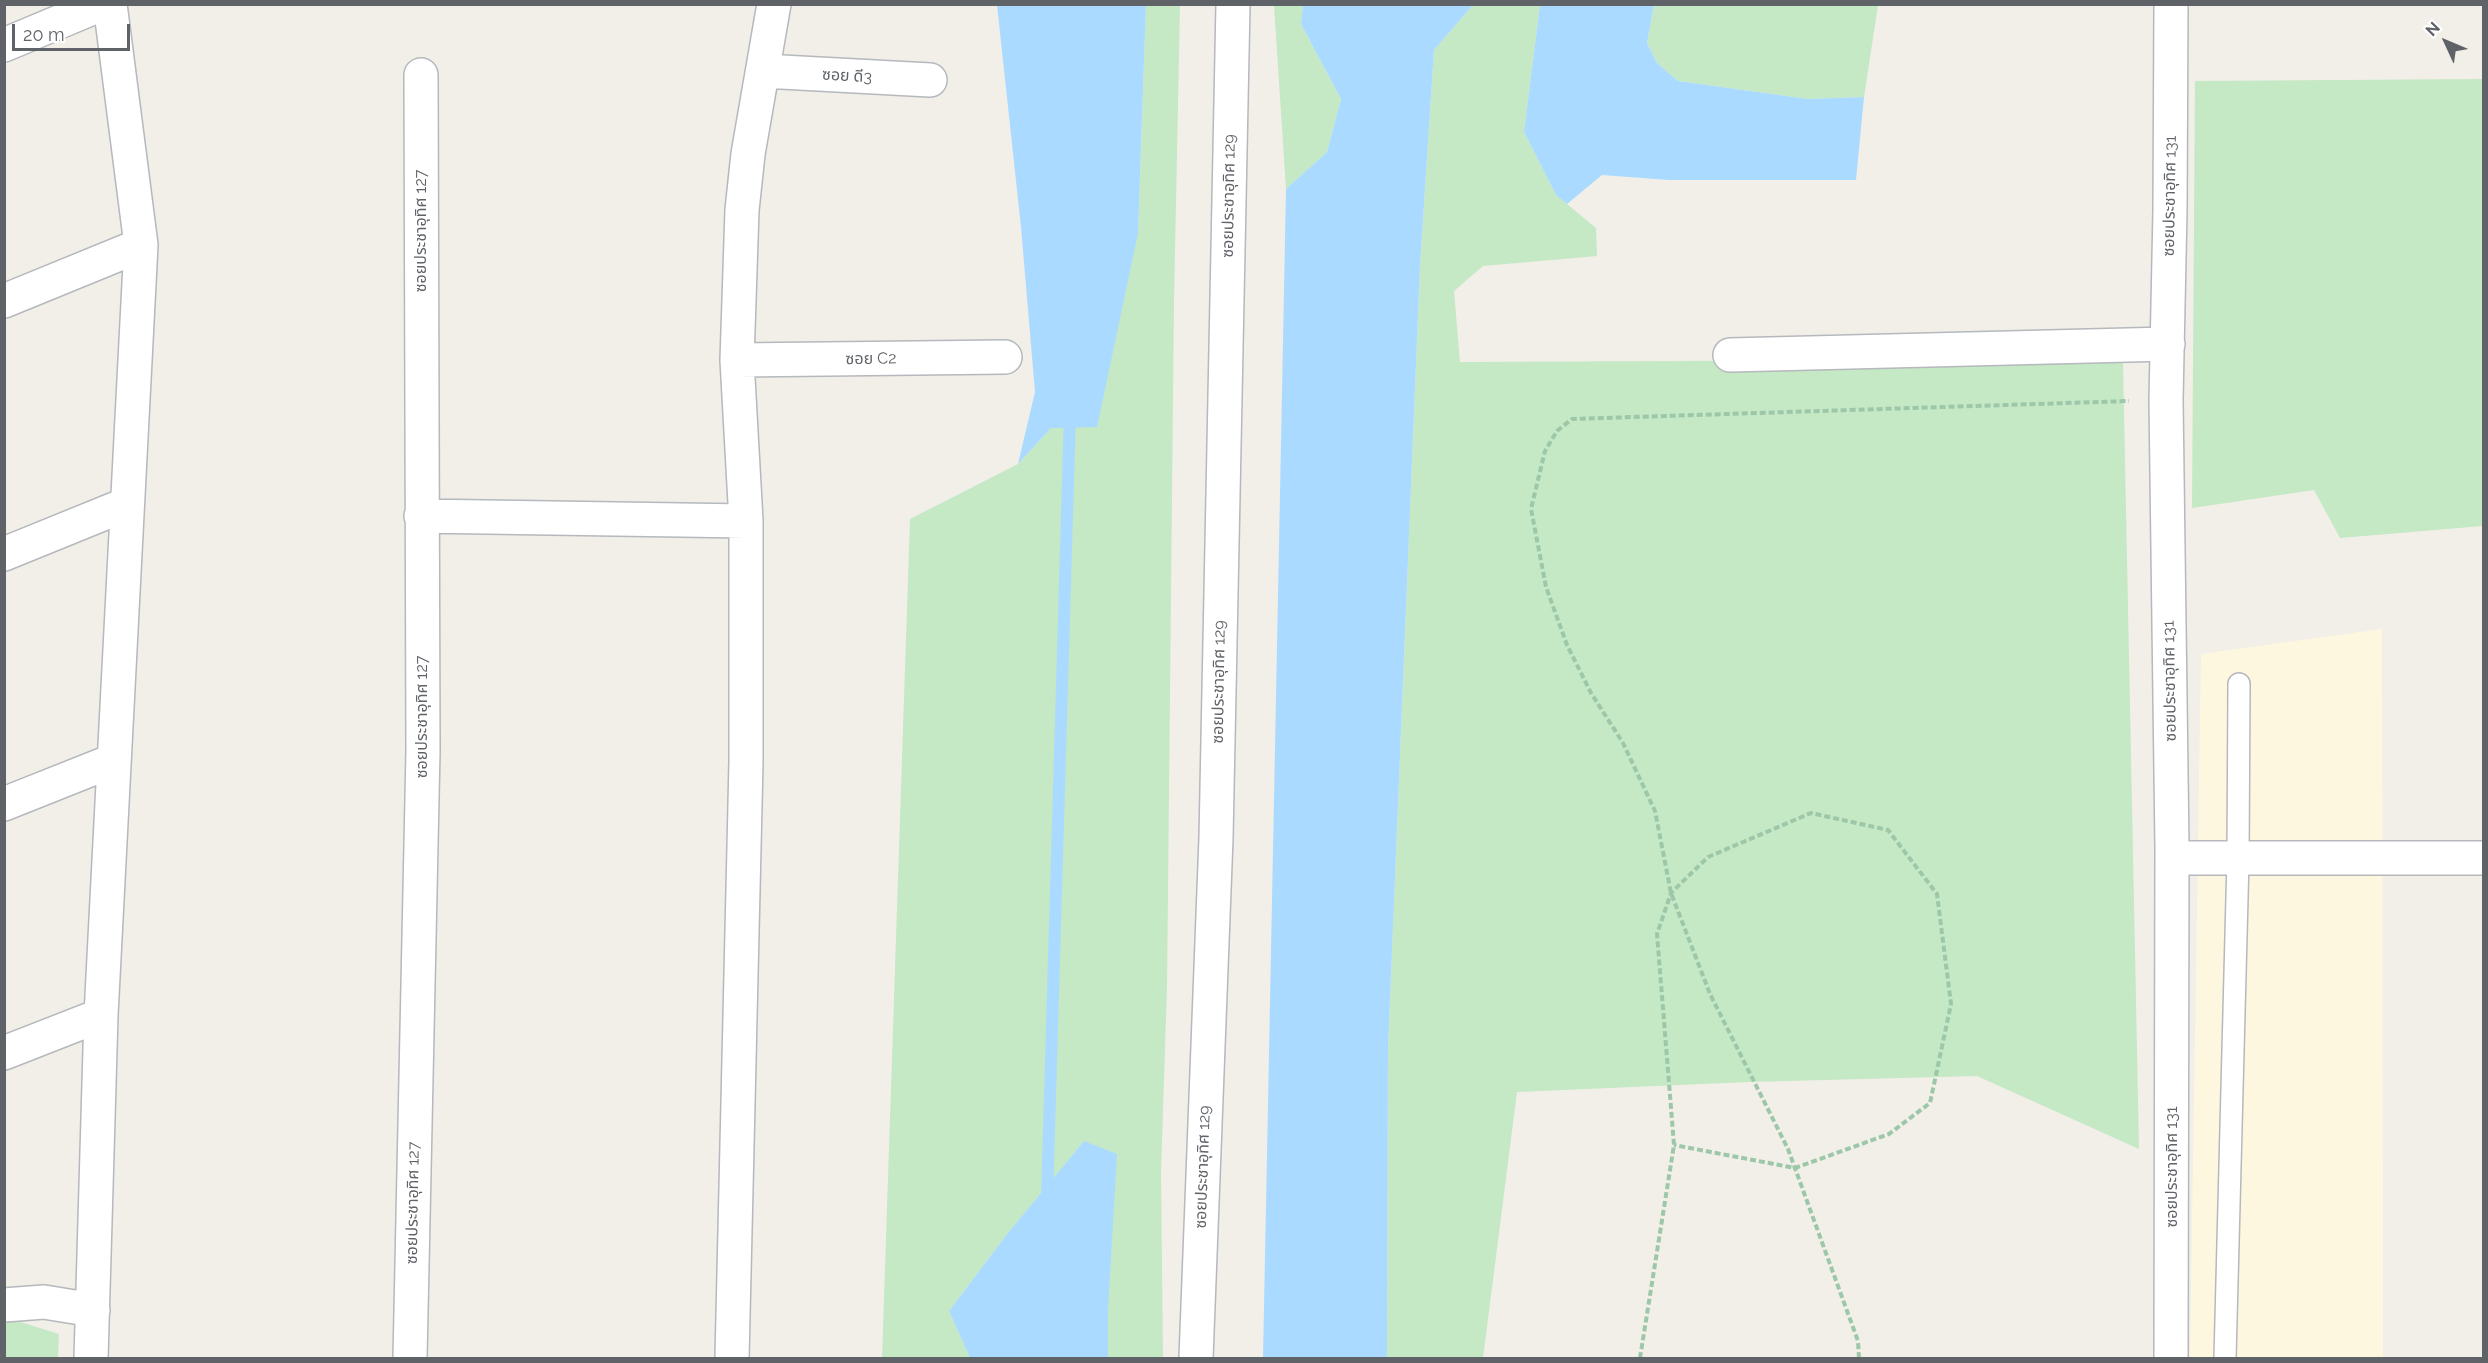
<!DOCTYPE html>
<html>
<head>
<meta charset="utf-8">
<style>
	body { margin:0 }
	#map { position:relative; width:2488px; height:1363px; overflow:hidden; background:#f1efe8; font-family:Raleway,sans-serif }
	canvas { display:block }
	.frame { position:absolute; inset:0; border:6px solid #5f6368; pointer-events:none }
	.north { position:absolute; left:2416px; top:12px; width:60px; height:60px; -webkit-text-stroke:4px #fff; paint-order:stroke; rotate:314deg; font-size:16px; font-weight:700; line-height:24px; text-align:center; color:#5f6368 }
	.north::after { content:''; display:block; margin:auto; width:21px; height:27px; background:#5f6368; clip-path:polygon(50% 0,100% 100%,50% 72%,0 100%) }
	.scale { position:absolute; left:12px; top:24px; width:118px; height:27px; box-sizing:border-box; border:3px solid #5f6368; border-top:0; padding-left:8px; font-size:18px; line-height:21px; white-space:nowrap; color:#5f6368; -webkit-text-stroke:4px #fff; paint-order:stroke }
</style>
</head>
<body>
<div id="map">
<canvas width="2488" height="1363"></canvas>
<div class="frame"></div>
<div class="north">N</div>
<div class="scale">20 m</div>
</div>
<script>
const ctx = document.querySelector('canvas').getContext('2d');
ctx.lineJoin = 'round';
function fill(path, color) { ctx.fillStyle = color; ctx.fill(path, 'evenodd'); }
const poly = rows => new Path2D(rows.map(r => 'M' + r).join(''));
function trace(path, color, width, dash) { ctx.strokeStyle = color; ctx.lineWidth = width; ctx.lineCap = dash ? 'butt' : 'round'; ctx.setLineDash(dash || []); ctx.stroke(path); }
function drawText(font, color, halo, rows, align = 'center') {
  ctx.font = font + ' Raleway,"Noto Sans Thai",sans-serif'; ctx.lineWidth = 4.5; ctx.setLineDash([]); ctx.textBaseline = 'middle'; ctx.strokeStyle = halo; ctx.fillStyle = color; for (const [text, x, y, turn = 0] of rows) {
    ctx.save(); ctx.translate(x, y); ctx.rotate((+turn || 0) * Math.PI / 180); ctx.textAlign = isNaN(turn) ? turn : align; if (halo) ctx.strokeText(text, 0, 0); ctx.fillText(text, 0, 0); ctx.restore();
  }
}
fill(poly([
	[2382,629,2383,1358,2190,1358,2201,654]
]), '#fef7e0');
fill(poly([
	[1146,5,1180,5,1174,300,1167,987,1161,1172,1163,1358,1108,1358,1108,1309,1084,1141,1007,1234,949,1311,970,1358,882,1358,910,519,1018,464,1051,428,1138,233],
	[1274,5,1303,5,1301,24,1341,99,1327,152,1286,189],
	[1473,5,1540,5,1524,132,1556,195,1596,228,1597,256,1483,266,1454,291,1460,362,2105,359,2123,363,2139,1149,1977,1076,1749,1082,1517,1092,1483,1358,1387,1358,1388,1049,1420,266,1434,50],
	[1654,5,1878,5,1864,97,1808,99,1678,81,1657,63,1647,43],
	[2483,79,2483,526,2340,538,2314,490,2192,508,2195,81],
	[14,1320,59,1334,58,1358,5,1358,5,1324]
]), '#c5e8c5');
fill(poly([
	[997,5,1146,5,1138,233,1097,427,1051,428,1018,464,1035,392,1021,227],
	[1303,5,1473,5,1434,50,1420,266,1388,1049,1387,1358,1263,1358,1286,189,1327,152,1341,99,1301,24],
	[1540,5,1654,5,1647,43,1657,63,1678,81,1808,99,1864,97,1856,180,1669,180,1602,175,1567,204,1556,195,1524,132],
	[1084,1141,1117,1154,1108,1309,1108,1358,970,1358,949,1311,1007,1234]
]), '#aadaff');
trace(poly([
	[1047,1198,1070,412]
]), '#aadaff', 12);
const service = poly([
	[2225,1358,2238,859,2239,684]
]);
const minor = poly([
	[2171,4,2170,210,2166,400,2172,847,2171,1358],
	[4,45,102,4],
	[763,71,930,80],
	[4,301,141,245],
	[1730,355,2168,344],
	[737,360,1005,357],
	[421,516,746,521,737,360,742,210,748,154,774,4],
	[4,554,127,504],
	[4,804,112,761],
	[2172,858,2484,858],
	[4,1053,101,1015],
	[4,1305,44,1302,93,1310],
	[91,1358,101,1015,141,245,110,4],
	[410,1358,423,751,421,75],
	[732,1358,746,762,746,521],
	[1196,1358,1216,838,1233,4]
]);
trace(service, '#b5b8bc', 24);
trace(minor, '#b5b8bc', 36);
trace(poly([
	[1640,1358,1674,1145,1657,934,1671,893,1708,857,1811,813,1888,830,1937,894,1951,1004,1930,1103,1889,1134,1795,1168,1674,1145],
	[1859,1358,1858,1341,1788,1149,1710,994,1671,893,1655,811,1623,743,1591,693,1567,645,1546,587,1531,509,1545,451,1557,431,1572,419,2129,401]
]), '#9cc7a9', 4, [6, 3]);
trace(service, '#fff', 21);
trace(minor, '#fff', 33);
drawText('16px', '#5f6368', '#fff', [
	["ซอย ดี3",847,76,3],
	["ซอยประชาอุทิศ 129",1229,196,-89],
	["ซอยประชาอุทิศ 131",2170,196,-89],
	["ซอยประชาอุทิศ 127",421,231,-90],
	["ซอย C2",871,359,-1],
	["ซอยประชาอุทิศ 131",2170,681,-91],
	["ซอยประชาอุทิศ 129",1219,682,-89],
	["ซอยประชาอุทิศ 127",422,717,-90],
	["ซอยประชาอุทิศ 129",1203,1167,-88],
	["ซอยประชาอุทิศ 131",2172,1167,-90],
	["ซอยประชาอุทิศ 127",413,1203,-89]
]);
</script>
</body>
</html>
